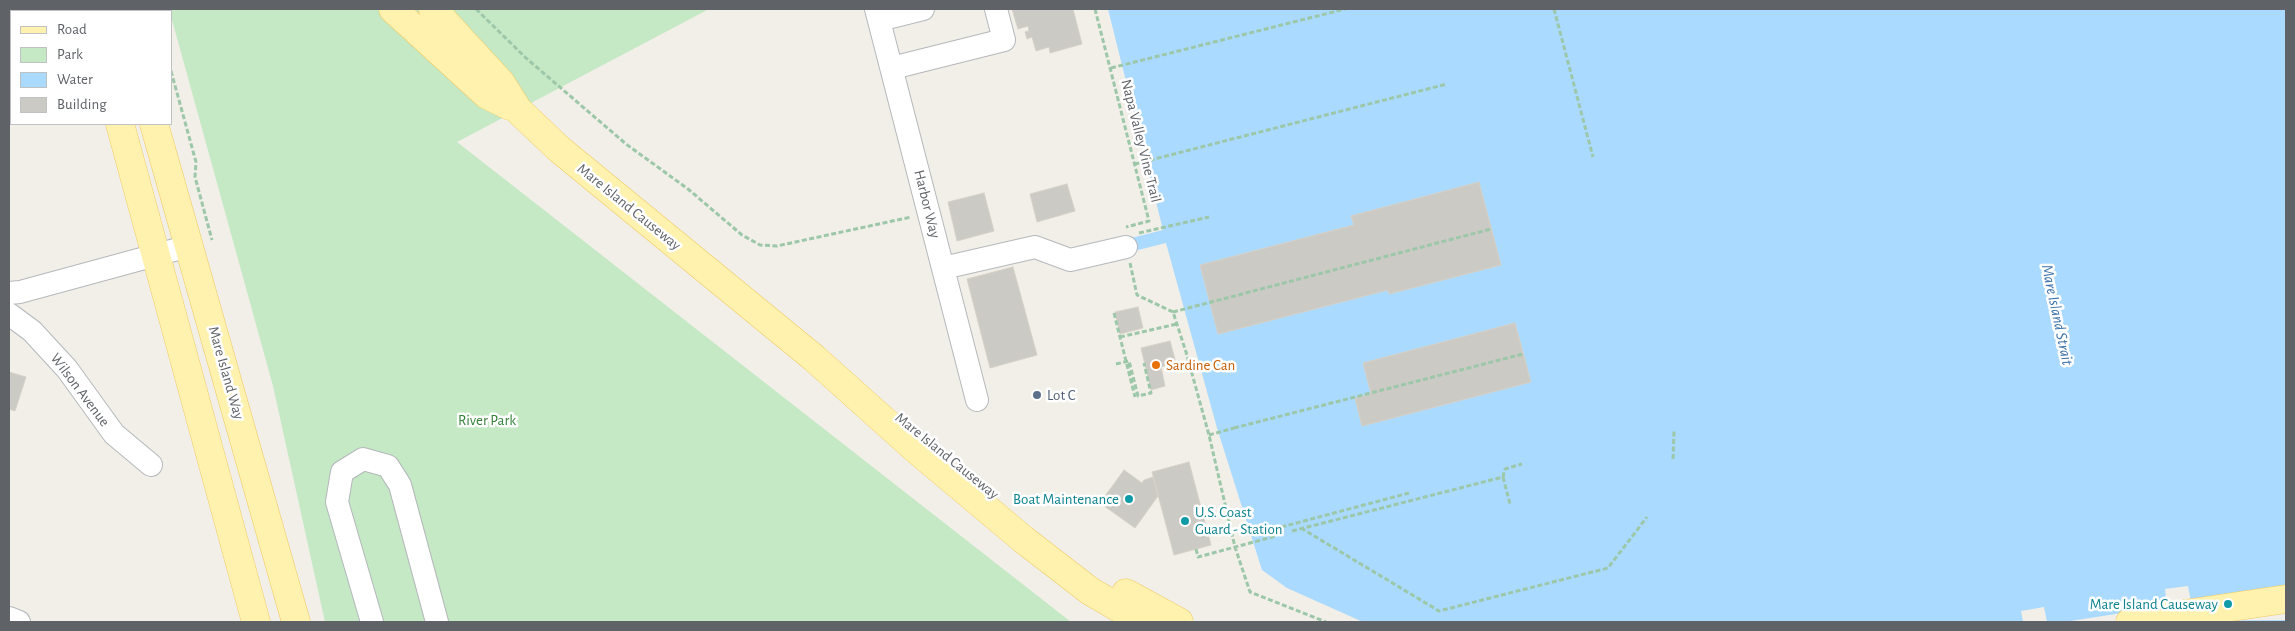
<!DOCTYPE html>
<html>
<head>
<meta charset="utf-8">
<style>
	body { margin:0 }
	#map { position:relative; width:2295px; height:631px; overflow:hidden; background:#f1efe8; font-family:"Alegreya Sans",sans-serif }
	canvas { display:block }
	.frame { position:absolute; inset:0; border:10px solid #5f6368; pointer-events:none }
	.legend { position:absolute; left:10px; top:10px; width:162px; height:115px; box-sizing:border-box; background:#fff; border:1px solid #bfc1c3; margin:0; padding:6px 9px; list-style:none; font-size:15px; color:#5f6368 }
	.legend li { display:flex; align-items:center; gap:10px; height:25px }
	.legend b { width:25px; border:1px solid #bfc1c3 }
</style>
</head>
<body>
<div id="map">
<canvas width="2295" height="631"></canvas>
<div class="frame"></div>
<ul class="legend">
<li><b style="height:6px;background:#fff2af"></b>Road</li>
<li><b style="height:14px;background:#c5e8c5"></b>Park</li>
<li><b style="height:14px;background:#aadaff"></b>Water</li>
<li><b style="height:14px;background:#cccac5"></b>Building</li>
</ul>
</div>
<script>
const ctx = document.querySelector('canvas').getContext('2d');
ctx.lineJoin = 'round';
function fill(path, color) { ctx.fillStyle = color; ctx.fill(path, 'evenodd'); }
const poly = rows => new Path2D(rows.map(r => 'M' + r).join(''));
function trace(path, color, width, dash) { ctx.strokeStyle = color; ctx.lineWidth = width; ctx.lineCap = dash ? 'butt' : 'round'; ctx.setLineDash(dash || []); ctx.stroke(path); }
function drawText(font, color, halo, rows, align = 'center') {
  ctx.font = font + ' "Alegreya Sans",sans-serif'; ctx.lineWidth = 5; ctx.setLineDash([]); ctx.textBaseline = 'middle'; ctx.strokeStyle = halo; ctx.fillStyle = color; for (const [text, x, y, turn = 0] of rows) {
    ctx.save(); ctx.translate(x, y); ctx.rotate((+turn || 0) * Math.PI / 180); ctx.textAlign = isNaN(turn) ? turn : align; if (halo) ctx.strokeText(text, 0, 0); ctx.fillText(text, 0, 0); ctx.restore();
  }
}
fill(poly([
	[169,9,709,9,457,142,1071,622,325,622,273,386]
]), '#c5e8c5');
fill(poly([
	[1108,9,2286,9,2286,622,1363,622,1287,588,1262,570,1217,428,1166,243,1130,252,1127,239,1163,230]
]), '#aadaff');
fill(poly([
	[2188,586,2191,602,2286,588,2286,620,2064,622,2167,606,2165,589],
	[2044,607,2047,622,2023,622,2021,611]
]), '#f1efe8');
const building = poly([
	[1012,9,1073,9,1082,44,1050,53,1049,47,1036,51,1032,37,1027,39,1025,32,1029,31,1028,26,1018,29,1012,9],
	[1479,182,1501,265,1389,294,1388,290,1218,334,1200,265,1354,225,1351,216,1479,182],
	[1067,184,1075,211,1037,222,1030,194,1067,184],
	[984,193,994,231,957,241,948,202,984,193],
	[1013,267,1037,355,990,368,967,279,1013,267],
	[1138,307,1143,328,1120,334,1115,312,1138,307],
	[1515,323,1531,382,1362,426,1355,398,1371,394,1363,363,1515,323],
	[1170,341,1176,363,1161,367,1165,386,1151,390,1141,348,1170,341],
	[9,372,26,377,15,411,9,409,9,372],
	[1189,462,1211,545,1174,555,1152,472,1189,462],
	[1124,470,1142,483,1144,480,1153,477,1158,496,1135,528,1100,503,1124,470]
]);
fill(building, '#cccac5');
trace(building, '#d6d1c6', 1);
const minor = poly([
	[876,9,977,400],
	[879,20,923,9],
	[892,68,1004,40,996,9],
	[943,268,1035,247,1070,260,1126,247],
	[9,293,20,292,189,246],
	[9,314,32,331,67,369,114,434,151,465],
	[9,618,19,622],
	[372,622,337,502,342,472,363,459,388,466,400,485,437,622]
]);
const major = poly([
	[90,9,91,11],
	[122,9,122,11],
	[393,9,487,95,510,106],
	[433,9,501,83,518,110,559,149,814,358,919,452,1024,540,1090,591,1143,622],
	[120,124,256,622],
	[154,124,296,622],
	[1126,593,1179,622],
	[2130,622,2286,599]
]);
trace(minor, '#b5b8bc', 24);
trace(major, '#f2c960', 29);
trace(poly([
	[155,9,155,11],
	[476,9,526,58,626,144,688,189,742,235,760,245,777,246,911,217],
	[1095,9,1149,221,1126,227],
	[1554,9,1593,157],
	[1111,68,1345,9],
	[171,71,196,162,195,177,212,240],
	[1135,164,1447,84],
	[1139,233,1209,217],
	[1130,263,1137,295,1173,312,1186,352,1209,435,1235,547,1250,592,1326,622],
	[1173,312,1491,229],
	[1114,313,1135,397],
	[1120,337,1177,324],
	[1116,364,1129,361,1138,396,1151,393,1144,363],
	[1234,428,1523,354],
	[1209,435,1234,428],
	[1673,459,1674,431],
	[1503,477,1510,504],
	[1301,528,1439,611,1608,568,1647,517],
	[1274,529,1409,493],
	[1292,531,1503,477,1505,469,1522,464],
	[1196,549,1198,557,1276,536,1273,528]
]), '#9cc7a9', 3, [5, 2.5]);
trace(minor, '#fff', 22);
trace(major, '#fff2af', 28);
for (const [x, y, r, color] of [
	[1156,365,5,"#e8710a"],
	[1037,395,5,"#5c6f8a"],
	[1129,499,5,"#0f9aa8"],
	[1185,521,5,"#0f9aa8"],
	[2228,604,5,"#0f9aa8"]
]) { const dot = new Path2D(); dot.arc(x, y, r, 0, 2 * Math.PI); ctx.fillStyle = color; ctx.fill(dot); trace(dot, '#fff', 2); }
drawText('15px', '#5f6368', '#fff', [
	["Napa Valley Vine Trail",1141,141,76],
	["Harbor Way",927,204,76],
	["Mare Island Causeway",629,207,39],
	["Mare Island Way",226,373,74],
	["Wilson Avenue",80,390,53],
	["Mare Island Causeway",947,456,39]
]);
drawText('15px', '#c56008', '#fff', [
	["Sardine Can",1166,365]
], 'left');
drawText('15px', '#4e5e75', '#fff', [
	["Lot C",1047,395]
], 'left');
drawText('15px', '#348238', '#fff', [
	["River Park",487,420]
]);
drawText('15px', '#0d838f', '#fff', [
	["Boat Maintenance",1119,499],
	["U.S. Coast",1195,512,"left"],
	["Guard - Station",1195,529,"left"],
	["Mare Island Causeway",2218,604]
], 'right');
drawText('italic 16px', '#4174aa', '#fff', [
	["Mare Island Strait",2057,315,78]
]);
</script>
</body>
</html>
